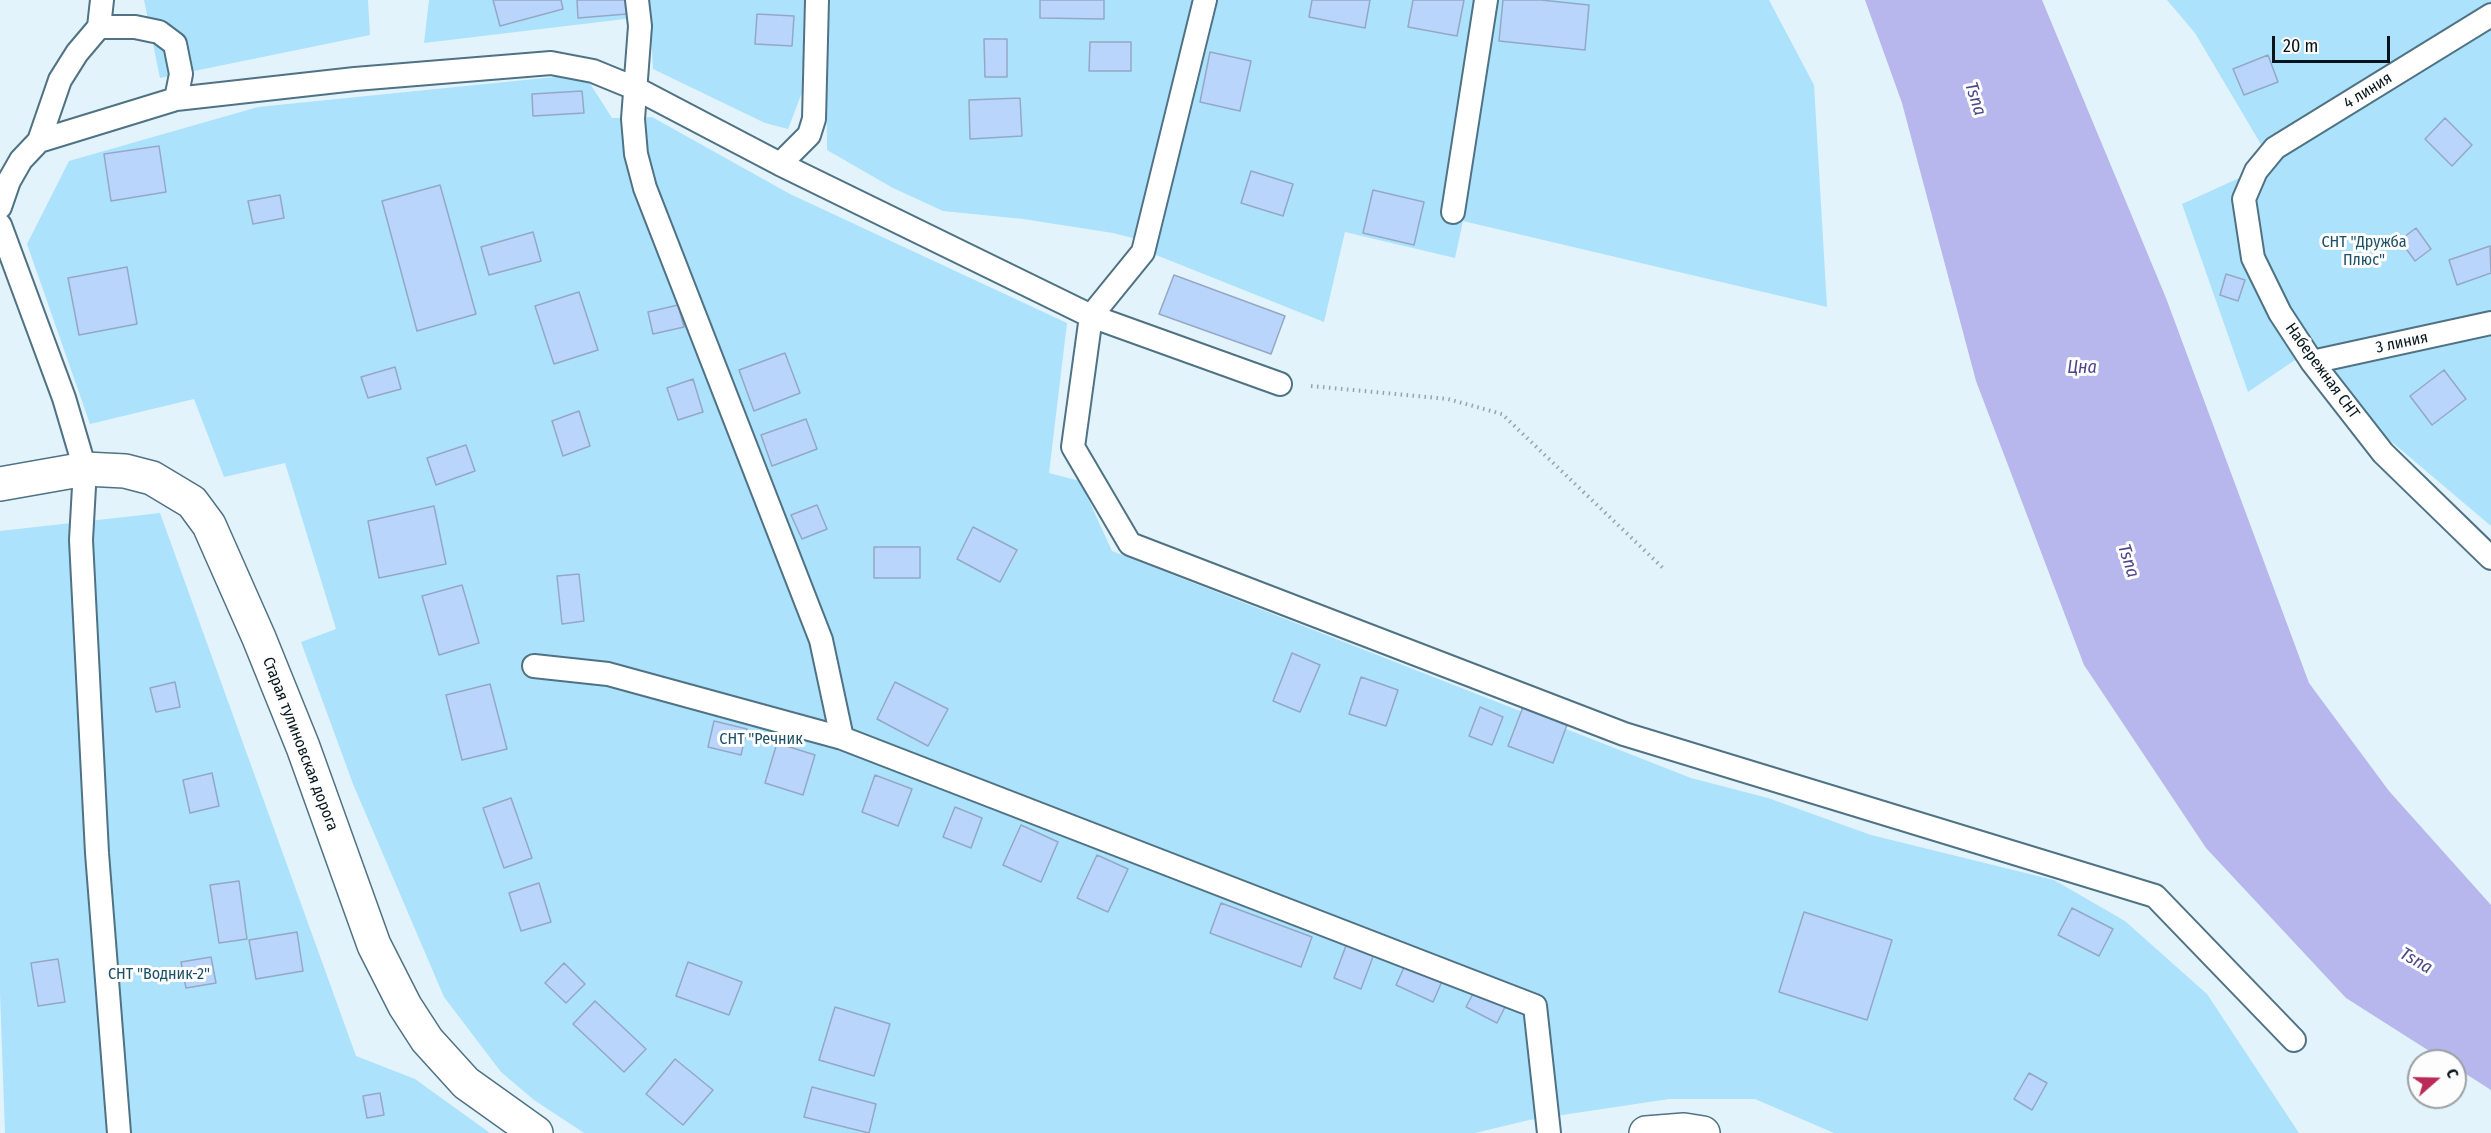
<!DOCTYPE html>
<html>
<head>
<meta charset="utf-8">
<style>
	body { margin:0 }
	#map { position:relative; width:2491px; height:1133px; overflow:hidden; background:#e3f3fb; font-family:"Fira Sans Condensed",sans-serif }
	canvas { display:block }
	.north { position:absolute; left:2407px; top:1049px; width:60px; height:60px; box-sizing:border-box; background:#fdfdfd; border:2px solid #9aa0a3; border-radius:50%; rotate:70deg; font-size:16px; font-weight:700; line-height:24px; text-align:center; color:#06151b }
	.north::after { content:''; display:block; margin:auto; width:21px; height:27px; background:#b92a57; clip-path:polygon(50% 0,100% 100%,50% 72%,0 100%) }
	.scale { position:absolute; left:2272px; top:36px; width:118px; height:27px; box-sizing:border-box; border:3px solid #06151b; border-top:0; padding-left:8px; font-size:18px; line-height:21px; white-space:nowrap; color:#06151b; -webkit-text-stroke:4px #fdfdfd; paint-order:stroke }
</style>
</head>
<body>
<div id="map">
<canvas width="2491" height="1133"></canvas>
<div class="north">С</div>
<div class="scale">20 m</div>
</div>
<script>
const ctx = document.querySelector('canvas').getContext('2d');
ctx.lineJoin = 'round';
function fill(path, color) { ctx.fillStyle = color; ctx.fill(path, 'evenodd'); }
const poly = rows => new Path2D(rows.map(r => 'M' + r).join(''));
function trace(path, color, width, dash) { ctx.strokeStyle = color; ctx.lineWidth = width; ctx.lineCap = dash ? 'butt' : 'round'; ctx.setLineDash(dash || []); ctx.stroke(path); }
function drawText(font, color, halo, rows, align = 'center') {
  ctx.font = font + ' "Fira Sans Condensed",sans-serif'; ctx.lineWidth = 6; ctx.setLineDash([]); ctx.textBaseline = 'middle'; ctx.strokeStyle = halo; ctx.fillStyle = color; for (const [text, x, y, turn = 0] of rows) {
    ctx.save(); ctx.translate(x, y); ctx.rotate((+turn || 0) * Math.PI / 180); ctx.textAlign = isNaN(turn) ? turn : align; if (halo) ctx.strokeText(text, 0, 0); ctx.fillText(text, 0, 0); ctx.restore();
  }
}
fill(poly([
	[144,0,368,0,370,35,160,78],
	[429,0,804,0,803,90,788,129,765,123,653,69,650,16,424,43],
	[826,0,1769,0,1814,85,1827,307,1463,221,1455,258,1345,232,1324,322,1146,251,1148,242,1113,233,1023,219,943,211,893,188,827,150],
	[2167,0,2491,0,2491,526,2295,360,2248,392,2182,204,2272,163,2195,33],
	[584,74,612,118,652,117,790,194,1067,323,1049,473,1080,481,1112,551,1691,778,1768,798,1871,835,2054,880,2125,921,2207,994,2299,1133,1834,1133,1755,1099,1669,1099,1529,1120,1475,1133,584,1133,534,1100,501,1072,444,997,353,784,301,642,336,629,285,463,224,477,194,399,90,424,27,244,69,161,258,107],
	[160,513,356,1056,415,1079,490,1133,5,1133,0,993,0,531]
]), '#ace2fc');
fill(poly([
	[1865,0,2042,0,2166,298,2309,683,2389,791,2491,905,2491,1090,2455,1067,2455,1061,2445,1061,2346,998,2206,848,2084,665,1976,381,1902,103]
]), '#b7b6ed');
const building = poly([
	[493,0,561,0,563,9,500,26,493,0],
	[577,0,626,0,627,14,578,18,577,0],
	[1040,0,1104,0,1104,19,1040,18,1040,0],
	[1312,0,1370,0,1365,28,1309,17,1312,0],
	[1413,0,1464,0,1457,36,1408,27,1413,0],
	[1503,0,1541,0,1589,5,1585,50,1499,41,1503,0],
	[757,14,794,16,792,46,755,44,757,14],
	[984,39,1007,39,1007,77,985,77,984,39],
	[1090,42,1131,42,1131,71,1089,71,1090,42],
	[1210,52,1251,61,1240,111,1200,102,1210,52],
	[2268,55,2278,82,2244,95,2233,69,2268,55],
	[582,91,584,113,533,116,532,94,582,91],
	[1020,98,1022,136,970,139,969,100,1020,98],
	[2445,118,2472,145,2452,166,2425,139,2445,118],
	[159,146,166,192,111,201,104,154,159,146],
	[1251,171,1293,184,1283,216,1241,203,1251,171],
	[440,185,476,314,417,331,382,201,440,185],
	[1373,190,1424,202,1414,245,1363,233,1373,190],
	[280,195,284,218,253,224,248,201,280,195],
	[2416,228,2431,249,2415,261,2400,240,2416,228],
	[533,232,541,261,489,275,481,247,533,232],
	[2490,246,2491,273,2457,285,2449,260,2490,246],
	[127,267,137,324,79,335,68,278,127,267],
	[2226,274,2245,280,2238,301,2220,295,2226,274],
	[1174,275,1285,316,1271,354,1159,314,1174,275],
	[579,292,598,350,554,364,535,306,579,292],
	[678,305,684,327,653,334,648,312,678,305],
	[785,353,800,393,754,411,739,370,785,353],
	[395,367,401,389,368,398,361,377,395,367],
	[2444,370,2466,399,2432,425,2410,396,2444,370],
	[693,379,703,412,678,420,667,388,693,379],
	[579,411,590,446,563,456,552,421,579,411],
	[806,419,817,449,772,466,761,435,806,419],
	[466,445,475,471,436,485,427,458,466,445],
	[817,505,827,529,802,539,791,515,817,505],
	[434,506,446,564,379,578,368,521,434,506],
	[973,527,1017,550,1000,582,957,559,973,527],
	[874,547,920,547,920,578,874,578,874,547],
	[579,574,584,621,562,624,557,576,579,574],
	[462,585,479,643,439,655,422,596,462,585],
	[1292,653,1320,665,1300,712,1273,701,1292,653],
	[1361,677,1398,690,1386,726,1349,714,1361,677],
	[175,682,180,707,156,712,150,688,175,682],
	[895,682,948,709,928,746,877,719,895,682],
	[490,684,507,749,462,760,446,695,490,684],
	[1480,707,1503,717,1492,745,1469,736,1480,707],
	[1523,707,1567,725,1553,763,1508,746,1523,707],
	[714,721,747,729,741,755,708,747,714,721],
	[777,743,815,755,803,795,765,783,777,743],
	[212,773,219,806,190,813,183,780,212,773],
	[875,775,912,789,898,826,862,812,875,775],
	[511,798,532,858,504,868,483,808,511,798],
	[955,807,982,818,971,848,943,837,955,807],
	[1021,825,1058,842,1041,882,1003,865,1021,825],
	[1097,855,1128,869,1108,912,1077,898,1097,855],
	[239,881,247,939,219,943,210,885,239,881],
	[539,883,551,922,521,931,509,893,539,883],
	[1221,903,1312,937,1301,967,1210,933,1221,903],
	[2072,908,2113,929,2099,956,2058,935,2072,908],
	[1804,912,1892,940,1867,1020,1779,992,1804,912],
	[297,932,303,971,256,979,249,940,297,932],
	[1347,943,1374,954,1361,989,1334,978,1347,943],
	[211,957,216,983,186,988,181,962,211,957],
	[58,959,65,1002,38,1006,31,963,58,959],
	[688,962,742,982,729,1015,676,996,688,962],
	[564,963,585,984,566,1003,545,983,564,963],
	[1406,963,1443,979,1433,1002,1396,985,1406,963],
	[1476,988,1507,1003,1497,1023,1466,1007,1476,988],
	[595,1001,646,1049,624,1072,573,1024,595,1001],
	[835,1007,890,1024,874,1076,819,1060,835,1007],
	[675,1059,713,1090,683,1125,646,1094,675,1059],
	[2029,1073,2047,1083,2032,1110,2014,1099,2029,1073],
	[812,1087,876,1104,869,1133,804,1117,812,1087],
	[380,1093,384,1115,367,1118,363,1096,380,1093]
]);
fill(building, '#bad5fc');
trace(building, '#94a8c6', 1.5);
const lane = poly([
	[637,0,640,26,633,119,636,154,645,188,821,640,842,738,1535,1006,1549,1133],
	[1205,0,1143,252,1091,316,1280,384],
	[2491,15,2275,148,2256,171,2244,199,2253,258,2280,313,2312,362,2383,453,2491,558],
	[99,27,135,27,159,32,175,44,181,74,176,99],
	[39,141,60,80,77,53,99,27,102,0],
	[780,164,809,135,814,119,817,0],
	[0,207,9,181,21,160,39,141,176,99,355,79,551,63,593,71,637,89,780,164,1091,316,1073,447,1130,544,1624,734,2155,896,2294,1040],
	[1453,212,1486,0],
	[0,225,64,398,85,469,81,540,97,853,119,1133],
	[2312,362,2491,323],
	[534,666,608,674,842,738]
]);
const secondary = poly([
	[0,484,85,469,125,471,152,478,192,502,209,525,259,638,303,747,374,945,405,1006,427,1040,466,1083,536,1133],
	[1646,1133,1684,1130,1703,1133]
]);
trace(lane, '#4f7284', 26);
trace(secondary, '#4f7284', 36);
trace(poly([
	[1311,386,1448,399,1502,414,1664,569]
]), '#94a4ab', 4, [1.5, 4.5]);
trace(lane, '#fff', 22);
trace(secondary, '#fff', 33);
drawText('16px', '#06151b', '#fdfdfd', [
	["4 линия",2368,91,-32],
	["3 линия",2402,343,-12],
	["Набережная СНТ",2322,371,54],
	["Старая тулиновская дорога",300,744,69]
]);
drawText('16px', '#1e5066', '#fdfdfd', [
	["СНТ \"Дружба",2364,243],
	["Плюс\"",2364,261],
	["СНТ \"Речник",761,740],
	["СНТ \"Водник-2\"",159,975]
]);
drawText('italic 18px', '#4c4789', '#fdfdfd', [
	["Tsna",1975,99,72],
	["Цна",2082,368],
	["Tsna",2128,561,72],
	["Tsna",2416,961,30]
]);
</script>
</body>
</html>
